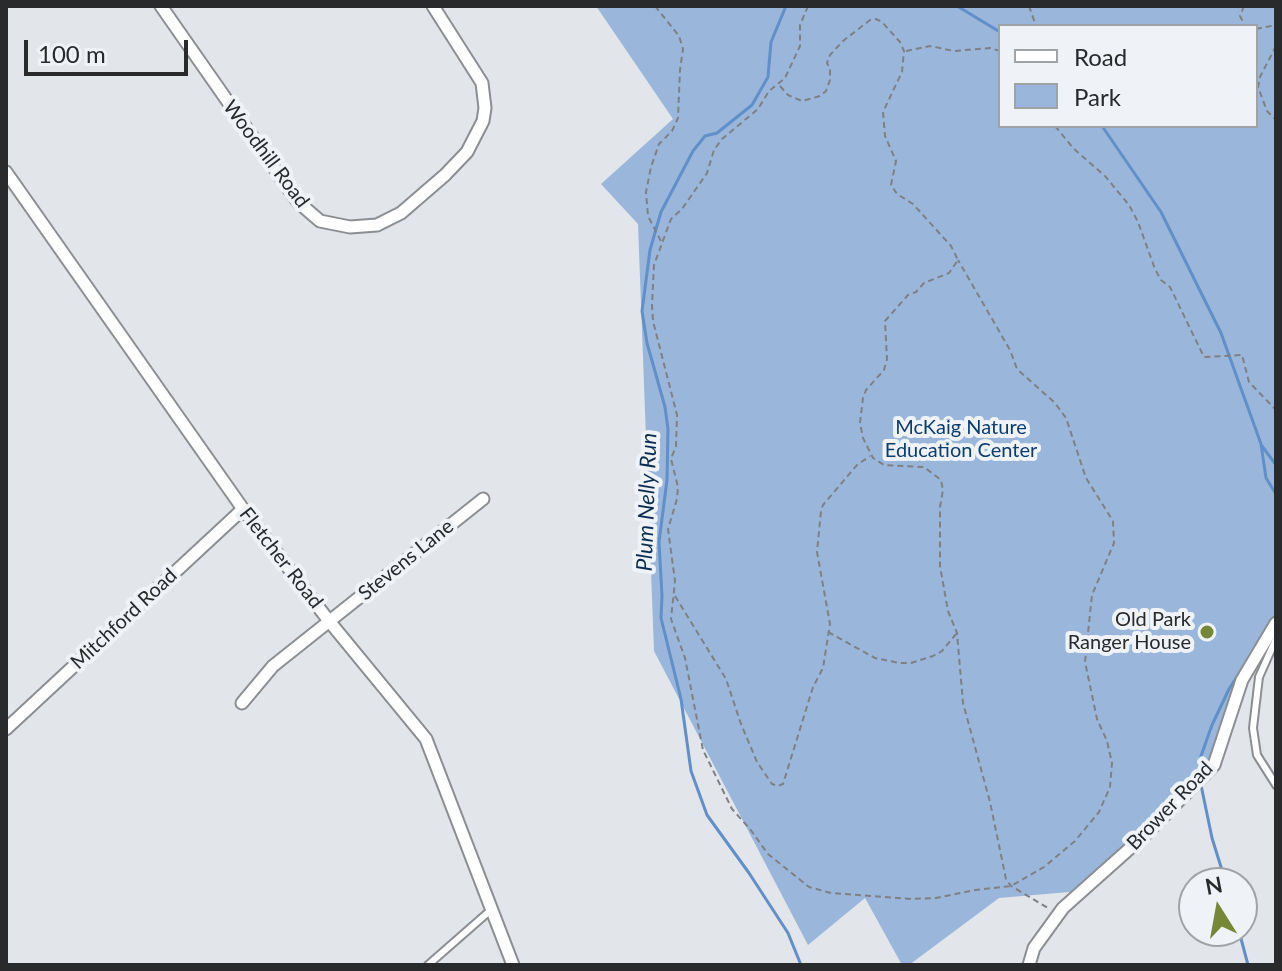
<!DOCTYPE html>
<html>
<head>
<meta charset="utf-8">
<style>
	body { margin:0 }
	#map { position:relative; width:1282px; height:971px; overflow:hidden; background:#e2e5ea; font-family:Lato,sans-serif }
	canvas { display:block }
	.frame { position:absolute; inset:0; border:8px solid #292a2c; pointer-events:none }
	.legend { position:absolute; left:998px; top:24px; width:260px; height:104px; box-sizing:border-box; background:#eff3f7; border:2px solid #a0a3a6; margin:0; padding:10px 14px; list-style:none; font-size:24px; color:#292a2c }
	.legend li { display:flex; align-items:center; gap:16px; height:40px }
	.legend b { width:40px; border:2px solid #a0a3a6 }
	.north { position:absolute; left:1178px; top:867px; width:80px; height:80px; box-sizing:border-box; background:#eff3f7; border:2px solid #a0a3a6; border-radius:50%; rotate:349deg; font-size:22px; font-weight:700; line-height:32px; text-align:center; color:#292a2c }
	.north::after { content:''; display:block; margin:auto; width:28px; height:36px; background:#768838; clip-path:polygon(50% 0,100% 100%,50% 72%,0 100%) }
	.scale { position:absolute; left:24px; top:40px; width:164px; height:36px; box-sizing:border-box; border:4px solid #292a2c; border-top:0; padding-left:10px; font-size:24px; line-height:28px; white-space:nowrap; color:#292a2c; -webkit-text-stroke:6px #eff3f7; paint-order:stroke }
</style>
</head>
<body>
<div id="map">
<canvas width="1282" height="971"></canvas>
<div class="frame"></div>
<ul class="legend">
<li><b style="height:10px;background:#fff"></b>Road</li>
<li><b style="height:22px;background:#9ab7db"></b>Park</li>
</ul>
<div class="north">N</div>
<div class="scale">100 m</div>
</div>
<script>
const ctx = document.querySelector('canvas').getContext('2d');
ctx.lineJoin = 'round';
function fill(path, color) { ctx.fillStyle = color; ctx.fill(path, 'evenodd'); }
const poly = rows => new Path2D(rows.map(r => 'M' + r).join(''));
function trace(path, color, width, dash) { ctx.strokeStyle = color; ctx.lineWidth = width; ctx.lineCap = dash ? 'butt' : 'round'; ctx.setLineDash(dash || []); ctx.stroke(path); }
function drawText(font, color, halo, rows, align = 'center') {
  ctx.font = font + ' Lato,sans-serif'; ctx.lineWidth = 8; ctx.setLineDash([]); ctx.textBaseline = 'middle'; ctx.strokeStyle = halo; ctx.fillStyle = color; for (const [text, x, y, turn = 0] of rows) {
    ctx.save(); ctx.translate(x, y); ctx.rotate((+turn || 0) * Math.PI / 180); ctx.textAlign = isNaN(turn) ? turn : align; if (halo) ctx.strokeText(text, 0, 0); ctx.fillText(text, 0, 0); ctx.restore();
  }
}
fill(poly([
	[596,6,1276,6,1276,623,1242,680,1214,765,1081,891,999,898,909,965,902,965,865,898,808,945,654,651,638,224,601,184,673,119],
	[1000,26,1256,26,1256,126,1000,126]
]), '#9ab7db');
trace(poly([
	[786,6,771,42,768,77,752,105,717,133,705,136,693,151,661,212,650,250,642,311,647,343,665,407,668,429,667,480,659,542,662,596,661,618,681,699,691,771,707,815,749,873,788,933,801,965],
	[957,6,1000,32],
	[1102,126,1161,212,1221,333,1261,444,1266,478,1276,494],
	[1262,446,1276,465],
	[1200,773,1201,756,1212,725,1229,689,1246,663],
	[1201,785,1212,838,1226,883],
	[1239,931,1248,965]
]), '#608fc9', 3);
const lane = poly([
	[1276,639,1259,677,1253,728,1257,755,1276,785],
	[428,965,492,909]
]);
const street = poly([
	[161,6,298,202,320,221,350,227,377,225,401,213,445,175,467,152,483,121,485,108,482,83,433,6],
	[6,172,243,509,329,621,426,739,513,965],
	[242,703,273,666,483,499],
	[6,729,243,509],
	[1029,965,1034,948,1063,908,1146,834,1214,765,1242,680,1276,623]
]);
trace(lane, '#8b8e92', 10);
trace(street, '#8b8e92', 15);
trace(poly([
	[655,6,679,36,683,49,680,70,678,118,672,131,659,144,651,167,646,192,648,216,662,243],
	[808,6,800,25,800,46,785,78,769,91,758,109,722,139,714,150,707,173,682,209,671,219,654,265,652,305,653,321,677,415,676,446,671,459,678,487,677,499,668,529,675,581,671,619,685,658,703,750,732,809,750,829,768,854,809,887,831,893,911,899,936,898,975,890,1011,886,1044,867,1075,841,1099,812,1110,787,1112,763,1107,741,1097,719,1085,662,1092,595,1114,543,1113,521,1086,478,1066,418,1055,403,1017,369,1010,350,958,260],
	[1029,6,1036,26],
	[1244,6,1240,16,1245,26],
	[1256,29,1276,25],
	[1276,46,1260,77,1258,87,1267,111,1276,120],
	[906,51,930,46,954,51,990,48,1000,51],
	[780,86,788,95,802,101,820,96,826,91,830,80,830,69,827,63,830,55,843,41,870,20,876,19,882,22,900,42,904,51,902,72,883,112,885,136,896,161,891,185,897,194,913,204,951,246,958,260,949,273,924,283,916,292,908,295,885,321,887,359,884,370,866,390,863,398,860,423,863,438,873,458,884,465,924,467,941,480,943,490,940,507,940,566,948,611,957,633,963,703,990,802,1006,879,1011,886,1048,908],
	[1055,126,1074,149,1105,176,1129,205,1138,222,1155,269,1161,280,1170,287,1204,357,1242,355,1249,382,1276,410],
	[675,596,726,679,741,724,757,762,772,784,778,786,783,784,813,687,823,668,830,624,817,552,821,511,823,505,857,465,870,456],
	[828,632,875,658,899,663,911,663,933,656,942,651,956,634]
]), '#7e8084', 2, [6, 4]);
trace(lane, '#fff', 6);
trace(street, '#fff', 11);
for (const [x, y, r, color] of [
	[1207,632,8,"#768838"]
]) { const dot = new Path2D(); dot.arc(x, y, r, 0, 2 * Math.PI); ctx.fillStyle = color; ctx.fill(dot); trace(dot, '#eff3f7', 3); }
drawText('20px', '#292a2c', '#eff3f7', [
	["Woodhill Road",266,154,53],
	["Fletcher Road",281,558,52],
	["Stevens Lane",406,560,-39],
	["Mitchford Road",124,619,-43],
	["Brower Road",1170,806,-46]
]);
drawText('20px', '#0b3d72', '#eff3f7', [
	["McKaig Nature",961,428],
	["Education Center",961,451]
]);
drawText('20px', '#292a2c', '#eff3f7', [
	["Old Park",1191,620],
	["Ranger House",1191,643]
], 'right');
drawText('italic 22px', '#0c2e54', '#eff3f7', [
	["Plum Nelly Run",647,502,-88]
]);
</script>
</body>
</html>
